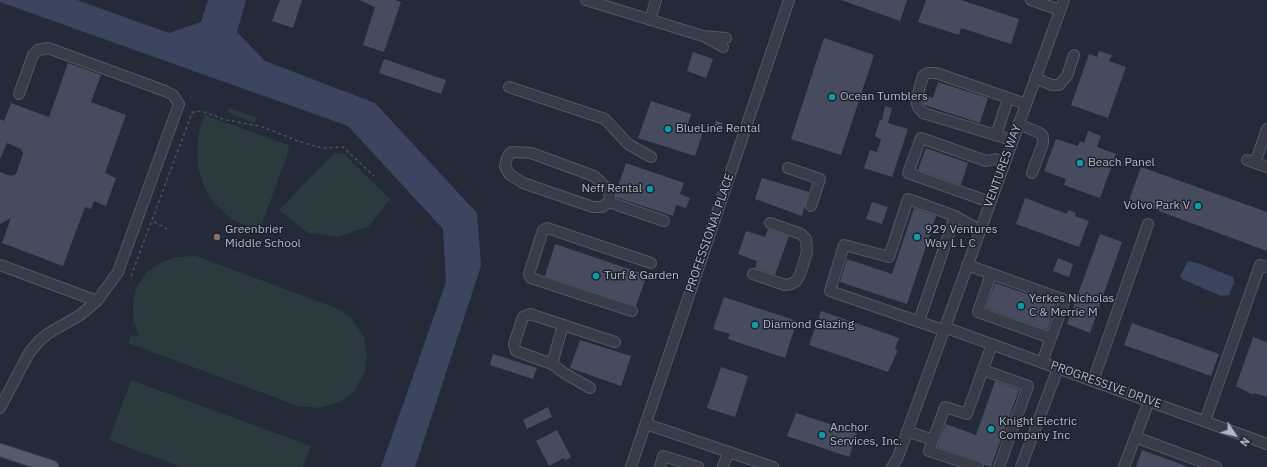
<!DOCTYPE html>
<html>
<head>
<meta charset="utf-8">
<style>
	body { margin:0 }
	#map { position:relative; width:1267px; height:467px; overflow:hidden; background:#242a38; font-family:"IBM Plex Sans",sans-serif }
	canvas { display:block }
	.north { position:absolute; left:1215px; top:415px; width:40px; height:40px; -webkit-text-stroke:3px #1d212e; paint-order:stroke; rotate:125deg; font-size:11px; font-weight:700; line-height:16px; text-align:center; color:#b3b7c5 }
	.north::after { content:''; display:block; margin:auto; width:14px; height:18px; background:#b3b7c5; clip-path:polygon(50% 0,100% 100%,50% 72%,0 100%) }
</style>
</head>
<body>
<div id="map">
<canvas width="1267" height="467"></canvas>
<div class="north">N</div>
</div>
<script>
const ctx = document.querySelector('canvas').getContext('2d');
ctx.lineJoin = 'round';
function fill(path, color) { ctx.fillStyle = color; ctx.fill(path, 'evenodd'); }
const poly = rows => new Path2D(rows.map(r => 'M' + r).join(''));
function trace(path, color, width, dash) { ctx.strokeStyle = color; ctx.lineWidth = width; ctx.lineCap = dash ? 'butt' : 'round'; ctx.setLineDash(dash || []); ctx.stroke(path); }
function drawText(font, color, halo, rows, align = 'center') {
  ctx.font = font + ' "IBM Plex Sans",sans-serif'; ctx.lineWidth = 3; ctx.setLineDash([]); ctx.textBaseline = 'middle'; ctx.strokeStyle = halo; ctx.fillStyle = color; for (const [text, x, y, turn = 0] of rows) {
    ctx.save(); ctx.translate(x, y); ctx.rotate((+turn || 0) * Math.PI / 180); ctx.textAlign = isNaN(turn) ? turn : align; if (halo) ctx.strokeText(text, 0, 0); ctx.fillText(text, 0, 0); ctx.restore();
  }
}
fill(poly([
	[230,108,256,117,254,123,227,112],
	[205,115,288,145,289,150,259,232,231,219,212,201,203,184,198,167,197,148,199,131],
	[334,153,344,154,390,199,369,226,338,237,308,233,279,210],
	[196,256,336,308,352,319,364,337,367,355,365,372,354,391,340,402,320,408,298,406,128,343,131,335,139,336,133,319,133,303,136,288,146,273,159,263,176,257],
	[131,380,311,446,303,467,181,467,109,440]
]), '#2a3a3e');
fill(poly([
	[0,0,77,0,169,33,201,22,208,0,246,0,237,32,265,61,375,103,477,213,481,266,415,467,381,467,446,282,443,229,348,126,0,2],
	[1188,261,1200,264,1233,277,1234,283,1229,295,1221,296,1182,279,1180,276]
]), '#3b4560');
fill(poly([
	[280,0,302,0,293,28,272,21],
	[359,0,395,0,401,2,384,52,363,45,375,7],
	[841,0,907,0,900,21],
	[926,0,961,0,1019,19,1011,44,961,28,959,35,918,22],
	[824,38,874,55,841,155,791,139],
	[1099,51,1112,55,1109,61,1126,67,1108,118,1071,105,1089,54,1097,57],
	[693,52,713,59,706,78,687,71],
	[384,59,446,80,441,94,379,73],
	[68,63,101,75,91,102,126,115,105,173,116,178,106,206,94,201,91,209,85,207,63,266,2,243,11,218,0,224,0,172,11,176,16,174,23,154,21,149,7,143,0,159,0,119,4,121,11,103,49,117],
	[938,82,988,98,980,123,924,105,923,100,924,95,933,98],
	[651,101,691,114,687,127,703,132,695,156,638,138],
	[885,106,892,108,888,123,908,129,892,177,864,168,870,150,877,152,881,140,875,136,880,120,882,120],
	[716,121,723,123,720,129,714,127],
	[1088,131,1101,136,1097,147,1116,154,1100,198,1064,185,1066,179,1044,171,1056,139,1078,146,1080,141,1084,143],
	[926,148,968,163,961,185,918,170],
	[626,163,684,183,680,194,690,198,686,208,676,205,673,216,616,197,616,192],
	[1141,167,1267,212,1267,251,1129,200],
	[762,178,809,192,802,216,755,199],
	[1025,198,1067,214,1068,210,1076,213,1075,216,1089,221,1079,247,1016,224],
	[872,202,888,207,882,224,866,219],
	[914,208,936,216,907,304,840,282,847,259,892,274],
	[768,229,789,236,775,275,755,268,757,261,738,254,746,231,765,237],
	[1100,234,1122,242,1090,333,1067,324],
	[555,244,647,275,636,306,545,276],
	[1058,258,1073,264,1069,277,1053,271],
	[995,283,1056,304,1047,330,986,308],
	[724,297,797,321,785,358,728,339,730,334,713,329],
	[821,311,899,338,895,349,898,350,888,372,809,345],
	[1132,323,1219,354,1211,376,1124,345],
	[1253,337,1267,342,1267,397,1254,393,1253,395,1236,386],
	[580,340,631,356,621,386,570,368],
	[493,354,537,368,533,379,490,365],
	[721,367,748,376,735,417,707,408],
	[995,381,1019,390,991,467,984,465,980,461,937,447,946,424,976,435],
	[548,407,552,417,527,429,523,420],
	[796,413,857,433,849,457,787,436],
	[557,430,571,457,565,461,564,458,549,466,536,441],
	[1142,450,1186,466,1186,467,1136,467]
]), '#464c5d');
const minor = poly([
	[586,0,703,36,726,38],
	[1031,0,1060,10],
	[650,20,656,0],
	[707,38,723,47],
	[1035,78,1052,85,1059,85,1067,76,1074,55],
	[509,87,605,119,628,144,651,157],
	[1018,124,1038,132,1043,136,1043,143,1032,173],
	[996,135,1008,99],
	[1012,140,923,113,918,107,916,100,923,76,928,73,936,73,1026,104],
	[1247,160,1267,167],
	[1255,163,1267,129],
	[788,168,820,179,811,206],
	[609,202,610,195,608,189,594,176,531,153,511,152,507,158,505,166,509,174,523,183,593,207,602,207,609,202,664,221],
	[990,202,908,173,921,138,986,161,995,159,1004,162],
	[0,265,97,301],
	[967,265,1065,300,1042,362],
	[753,274,785,285,791,284,796,281,800,275,807,252,806,239,801,234,770,223],
	[991,274,978,312,1051,338],
	[632,311,531,278,529,274,543,230,547,228,651,263],
	[919,321,955,216],
	[944,327,1267,444],
	[943,330,830,291,844,245,889,257,908,199,955,216,980,230],
	[552,364,563,325],
	[983,370,1028,386,999,467],
	[1093,381,1148,224],
	[590,388,564,373,552,364,516,351,514,344,523,317,530,314,615,342],
	[0,408,29,353,40,340,49,333,80,315,97,301,118,272,179,104,173,95,165,91,48,48,38,50,33,55,19,94],
	[1205,421,1260,265,1267,267],
	[646,424,773,467],
	[907,431,933,440,945,407,967,414,992,344],
	[1135,437,1216,467],
	[933,440,929,451,978,467],
	[631,467,789,0],
	[660,467,663,456,698,467],
	[723,467,728,452],
	[892,467,898,457,1064,0],
	[1021,467,1058,368],
	[1124,467,1149,401]
]);
const major = poly([
	[0,450,52,467]
]);
trace(minor, '#535764', 12);
trace(major, '#414552', 14);
trace(poly([
	[154,222,167,229],
	[131,276,192,113,196,111,204,112,226,120,260,126,298,141,322,148,343,147,374,176]
]), '#48555b', 1.5, [3, 3]);
trace(minor, '#383c49', 10);
trace(major, '#565b69', 12);
for (const [x, y, r, color] of [
	[832,97,4,"#0f9aa8"],
	[668,129,4,"#0f9aa8"],
	[1080,163,4,"#0f9aa8"],
	[650,189,4,"#0f9aa8"],
	[1198,206,4,"#0f9aa8"],
	[217,237,4,"#8d6e63"],
	[917,237,4,"#0f9aa8"],
	[596,276,4,"#0f9aa8"],
	[1021,306,4,"#0f9aa8"],
	[755,325,4,"#0f9aa8"],
	[991,429,4,"#0f9aa8"],
	[822,435,4,"#0f9aa8"]
]) { const dot = new Path2D(); dot.arc(x, y, r, 0, 2 * Math.PI); ctx.fillStyle = color; ctx.fill(dot); trace(dot, '#1d212e', 1.5); }
drawText('12px', '#b3b7c5', '#1d212e', [
	["Ocean Tumblers",840,97],
	["BlueLine Rental",676,129],
	["Beach Panel",1088,163],
	["Neff Rental",642,189,"right"],
	["Volvo Park V",1190,206,"right"],
	["Greenbrier",225,230],
	["Middle School",225,244],
	["929 Ventures",925,230],
	["Way L L C",925,244],
	["Turf & Garden",604,276],
	["Yerkes Nicholas",1029,299],
	["C & Merrie M",1029,313],
	["Diamond Glazing",763,325],
	["Knight Electric",999,422],
	["Company Inc",999,436],
	["Anchor",830,428],
	["Services, Inc.",830,442]
], 'left');
drawText('12px', '#b3b7c5', '#1d212e', [
	["VENTURES WAY",1003,166,-70],
	["PROFESSIONAL PLACE",710,233,-71],
	["PROGRESSIVE DRIVE",1106,385,20]
]);
</script>
</body>
</html>
